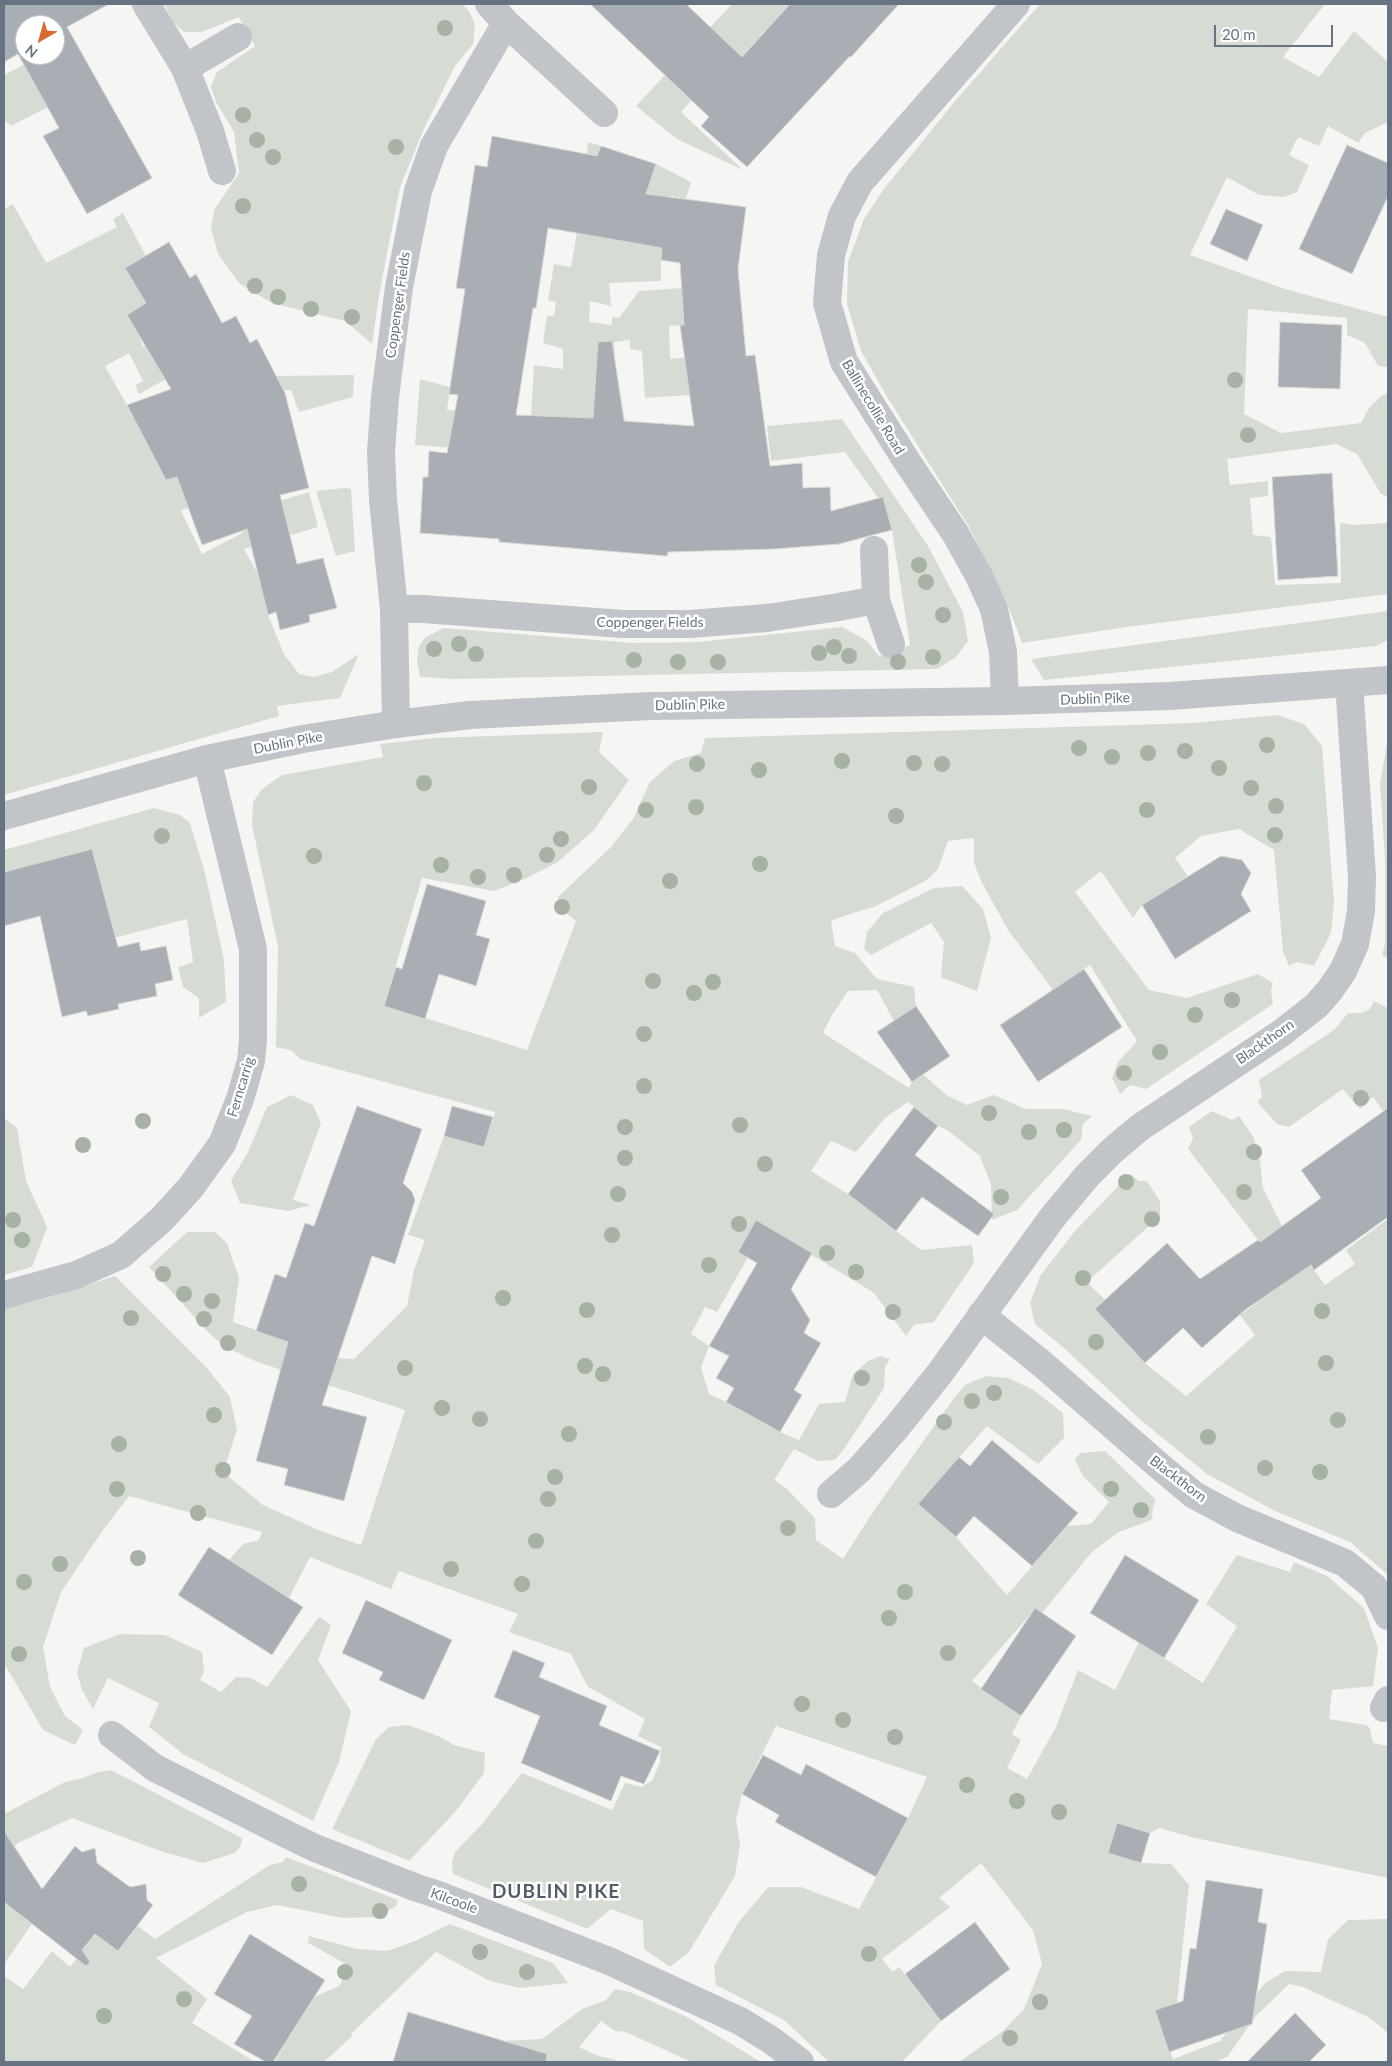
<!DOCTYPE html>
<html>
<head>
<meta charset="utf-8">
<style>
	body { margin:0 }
	#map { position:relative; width:1392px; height:2066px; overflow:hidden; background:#f5f6f3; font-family:Lato,sans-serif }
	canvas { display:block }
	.frame { position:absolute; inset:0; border:5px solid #677382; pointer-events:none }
	.north { position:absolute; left:15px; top:15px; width:50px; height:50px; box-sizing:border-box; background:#fff; border:1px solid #c2c7cd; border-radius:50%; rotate:218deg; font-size:14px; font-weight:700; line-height:20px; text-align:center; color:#677382 }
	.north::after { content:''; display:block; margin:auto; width:18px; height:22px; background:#d86931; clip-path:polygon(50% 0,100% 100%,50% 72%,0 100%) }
	.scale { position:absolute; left:1214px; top:25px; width:119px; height:22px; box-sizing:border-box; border:2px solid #677382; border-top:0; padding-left:6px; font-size:15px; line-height:18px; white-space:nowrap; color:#677382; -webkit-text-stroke:4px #fff; paint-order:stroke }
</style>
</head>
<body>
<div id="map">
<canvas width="1392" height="2066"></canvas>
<div class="frame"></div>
<div class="north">N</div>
<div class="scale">20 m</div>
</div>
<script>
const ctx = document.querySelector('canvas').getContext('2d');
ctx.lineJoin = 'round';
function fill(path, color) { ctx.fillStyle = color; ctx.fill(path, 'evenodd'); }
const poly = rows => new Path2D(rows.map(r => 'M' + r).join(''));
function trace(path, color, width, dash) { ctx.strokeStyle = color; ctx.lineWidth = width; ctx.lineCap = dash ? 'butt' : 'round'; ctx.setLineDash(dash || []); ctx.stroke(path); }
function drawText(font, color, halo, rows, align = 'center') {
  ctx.font = font + ' Lato,sans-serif'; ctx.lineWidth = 5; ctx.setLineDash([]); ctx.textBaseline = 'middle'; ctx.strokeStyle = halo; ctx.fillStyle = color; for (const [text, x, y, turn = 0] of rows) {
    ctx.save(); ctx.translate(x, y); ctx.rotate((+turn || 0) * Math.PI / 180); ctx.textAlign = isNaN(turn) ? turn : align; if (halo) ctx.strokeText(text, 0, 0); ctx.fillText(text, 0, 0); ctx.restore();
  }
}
fill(poly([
	[164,4,462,4,469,11,475,24,473,44,455,66,423,131,400,187,379,295,372,344,345,321,272,303,240,284,218,254,211,229,214,210,239,173,234,132,216,102,211,87,217,72,255,46,239,17,202,32,184,32,173,22],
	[732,4,790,4,737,62,731,57,681,112,743,170,677,139,636,106],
	[1040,4,1325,4,1283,57,1319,77,1354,31,1388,62,1388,122,1365,133,1358,143,1328,126,1319,146,1298,137,1289,155,1309,165,1297,192,1284,197,1259,195,1227,177,1190,255,1285,289,1388,317,1388,367,1378,366,1365,343,1347,335,1347,318,1248,309,1244,414,1281,433,1361,423,1369,408,1381,396,1388,393,1388,497,1381,494,1357,454,1336,444,1227,459,1230,485,1268,481,1268,496,1250,498,1253,535,1271,537,1275,585,1341,583,1340,523,1354,525,1388,523,1388,594,1127,627,1022,643,1007,603,969,527,889,400,861,351,847,304,848,262,864,219,883,190,956,100],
	[25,64,48,107,11,126,4,120,4,75],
	[588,142,601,146,594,166,649,185,656,164,691,182,686,199,671,196,661,260,661,281,609,283,611,306,590,301,589,322,612,325,612,317,619,318,639,291,682,288,684,325,669,326,670,359,698,356,705,394,645,398,642,351,630,349,630,340,614,342,615,361,625,421,531,416,534,365,563,369,563,349,543,343,547,316,554,316,556,302,548,301,554,264,571,267,577,232,613,239,580,217],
	[13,204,46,263,117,227,113,219,123,213,146,256,126,268,146,303,127,315,140,337,143,347,157,340,177,373,139,394,135,385,143,381,129,353,105,366,145,438,166,480,183,475,237,514,309,492,318,527,244,549,258,574,268,615,284,654,299,674,314,677,332,672,359,654,340,698,277,706,279,716,4,795,4,209],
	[195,505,237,514,242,533,202,554,181,511],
	[354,375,353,397,299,412,291,390,253,393,272,376],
	[420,379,450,387,447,410,498,414,467,449,415,445],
	[842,419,928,546,963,612,968,641,956,657,937,669,453,679,420,677,417,661,419,646,425,638,443,628,634,643,698,642,842,627,866,640,879,656,910,645,892,530,883,497,878,498,845,452,771,461,767,426],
	[344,488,351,489,355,551,336,556,316,491],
	[1388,611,1388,640,1376,646,1044,680,1031,659],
	[1277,715,1304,724,1322,746,1334,903,1331,933,1314,966,1297,962,1289,966,1283,952,1274,850,1239,829,1201,836,1175,858,1188,876,1142,905,1133,918,1101,871,1075,892,1149,990,1187,998,1258,974,1273,983,1271,991,1273,1004,1146,1089,1130,1085,1120,1094,1112,1078,1118,1062,1137,1041,1090,965,1053,990,1008,930,982,883,974,863,974,838,948,841,938,869,927,880,874,907,850,914,831,921,835,946,855,953,877,979,914,987,916,1006,894,1021,877,990,848,991,831,1017,823,1033,909,1088,912,1082,923,1074,946,1095,967,1105,994,1095,1025,1109,1063,1109,1092,1116,1083,1124,1081,1140,1017,1210,992,1220,991,1185,980,1156,947,1130,938,1126,908,1102,886,1117,856,1152,831,1141,811,1171,848,1194,921,1250,972,1245,974,1263,934,1322,914,1325,906,1336,874,1293,756,1221,738,1252,748,1257,717,1312,705,1307,691,1334,709,1346,701,1367,709,1394,726,1402,780,1432,799,1440,819,1404,845,1402,853,1374,868,1361,880,1356,890,1359,885,1367,884,1388,844,1449,835,1460,818,1461,794,1449,774,1480,787,1489,815,1518,816,1540,843,1559,875,1509,954,1398,965,1385,986,1376,1008,1378,1032,1389,1063,1413,1064,1438,1038,1464,987,1426,918,1504,956,1537,1007,1595,1067,1526,1091,1524,1109,1502,1083,1476,1075,1460,1080,1453,1105,1451,1156,1500,1153,1507,1152,1520,1119,1532,1092,1552,1042,1613,1035,1609,972,1681,1021,1716,1012,1734,1021,1740,1007,1768,1027,1779,1056,1727,1078,1670,1115,1690,1139,1642,1203,1683,1237,1626,1206,1604,1237,1555,1290,1572,1294,1562,1327,1576,1364,1608,1378,1648,1373,1686,1332,1690,1329,1719,1366,1725,1370,1728,1373,1743,1388,1746,1388,1878,1195,1838,1159,1828,1150,1833,1117,1823,1108,1853,1141,1863,1171,1864,1189,1885,1177,2003,1155,2010,1173,2059,1220,2041,1265,1983,1285,1971,1321,1972,1328,1939,1348,1920,1388,1919,1388,2033,1370,2018,1303,1987,1289,1984,1255,2017,1228,2056,1216,2062,959,2062,1003,2031,1024,2009,1042,1964,1033,1930,981,1863,939,1898,950,1907,882,1959,893,1972,899,1967,941,2021,902,2062,829,2062,784,2020,716,1985,714,1966,738,1923,768,1887,801,1887,859,1909,908,1818,927,1777,776,1726,742,1794,736,1819,740,1845,735,1876,689,1952,670,1967,644,1949,643,1921,611,1909,587,1929,453,1874,452,1863,455,1852,482,1824,522,1773,612,1810,625,1783,641,1787,652,1781,660,1762,661,1747,638,1736,645,1719,588,1687,571,1654,509,1632,518,1614,399,1571,391,1589,310,1557,289,1598,229,1560,243,1544,259,1540,262,1532,129,1496,103,1530,61,1592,43,1647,50,1687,65,1716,83,1730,75,1745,43,1730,4,1663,4,1309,51,1297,115,1276,208,1369,230,1397,237,1430,223,1472,263,1505,323,1532,361,1545,405,1410,257,1362,224,1346,208,1332,149,1267,187,1232,215,1232,227,1243,239,1278,233,1322,338,1358,354,1359,407,1306,414,1270,425,1240,408,1235,444,1136,484,1147,495,1112,300,1059,291,1050,276,1047,278,947,252,825,253,802,262,789,282,775,383,757,380,744,434,738,603,732,599,752,629,780,594,830,558,862,527,878,494,891,422,878,384,1005,527,1050,576,921,559,907,558,897,610,848,633,819,650,782,674,761,701,753,705,738,1194,723],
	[1388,738,1388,958,1382,955,1385,944,1385,860,1380,783],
	[154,808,180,815,190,823,205,873,224,960,226,1002,199,1018,199,998,183,987,178,967,193,962,187,919,91,944,104,893,92,849,4,872,4,850],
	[962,886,983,909,991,938,977,991,941,977,944,942,931,923,871,955,864,949,867,932,883,913,934,888],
	[1374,1001,1388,1008,1388,1118,1373,1097,1360,1109,1343,1089,1289,1127,1277,1124,1257,1102,1262,1097,1259,1080,1334,1030,1348,1013,1361,1013,1370,1009],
	[291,1095,313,1105,321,1123,293,1200,311,1205,288,1211,240,1203,231,1181,248,1152,267,1107],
	[1212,1111,1232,1120,1239,1116,1254,1138,1260,1161,1263,1188,1282,1226,1325,1285,1355,1264,1346,1250,1388,1219,1388,1575,1350,1542,1275,1511,1207,1474,1143,1422,1065,1349,1035,1324,1030,1303,1040,1276,1075,1231,1130,1174,1139,1181,1147,1181,1160,1201,1160,1216,1087,1282,1105,1300,1145,1363,1186,1396,1255,1335,1240,1315,1286,1282,1258,1240,1188,1149,1193,1138,1189,1127],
	[4,1118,17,1128,26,1181,47,1227,32,1267,4,1275],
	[319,1617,331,1625,318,1660,351,1711,339,1762,313,1821,183,1754,149,1727,159,1703,108,1678,93,1709,82,1690,77,1673,84,1648,120,1634,165,1635,202,1652,204,1672,200,1680,221,1692,236,1677,251,1678,267,1687],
	[408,1725,438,1736,454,1745,485,1753,484,1773,456,1811,409,1861,332,1829,376,1739,389,1727],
	[111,1770,242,1838,241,1845,235,1853,203,1863,163,1852,72,1818,20,1842,4,1853,4,1814,65,1782,83,1778,98,1772],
	[286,1857,398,1900,396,1906,377,1917,343,1918,277,1905,247,1912,156,1958,207,1999,192,2023,255,2062,4,2062,4,1976,23,1989,52,1951,70,1967,95,1934,118,1951,138,1926,155,1939,270,1865,283,1862],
	[16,1885,31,1903,22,1916,32,1924,4,1964,4,1893],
	[450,1924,553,1963,568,1983,520,1988,490,1981,436,1952,351,2034,352,2036,324,2062,274,2062,314,1997,339,1986,351,1967,308,1943,309,1936,357,1949,387,1951,415,1941],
	[615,1989,630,1992,685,2016,761,2062,691,2062,626,2032,615,2031,601,2021,579,2047,598,2056,613,2059,620,2062,496,2062,502,2041,542,2039,582,2009,606,2000]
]), '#d6dcd4');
const building = poly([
	[4,4,109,4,67,27,152,178,87,214,43,136,59,128,18,54,4,62,4,4],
	[25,25,55,25,55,55,25,55,25,25],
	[590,4,686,4,742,57,790,4,899,4,851,57,850,56,747,167,701,126,709,117,590,4],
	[492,136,597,156,601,146,656,164,646,194,746,207,738,269,746,356,755,355,770,466,802,463,803,488,830,487,831,511,883,497,892,530,839,544,774,549,668,552,667,556,499,542,499,539,420,533,423,477,428,477,429,451,447,453,458,395,449,394,465,289,456,288,475,165,487,167,492,136],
	[548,228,662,248,661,260,680,263,684,325,680,325,694,426,624,421,612,341,598,342,593,418,516,415,533,308,536,308,548,228],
	[1347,145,1388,163,1388,196,1352,274,1299,249,1347,145],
	[1226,209,1263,225,1247,261,1210,244,1226,209],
	[169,242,190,278,196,274,222,323,236,316,250,343,257,339,285,393,309,488,280,495,297,564,323,558,337,608,309,615,310,622,280,630,276,612,268,615,247,529,202,545,177,477,166,480,127,405,171,389,127,315,146,303,125,268,169,242],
	[1280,322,1342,325,1340,389,1278,387,1280,322],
	[1332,473,1338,576,1278,580,1272,477,1332,473],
	[92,849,118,947,139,942,141,951,166,946,173,980,155,984,157,996,118,1004,119,1009,88,1016,86,1011,62,1017,40,916,4,926,4,872,92,849],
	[1221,856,1242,860,1251,873,1241,894,1251,911,1175,959,1142,905,1221,856],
	[427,884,486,901,476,935,490,939,476,986,439,974,425,1019,384,1006,396,967,402,969,427,884],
	[1084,969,1122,1027,1038,1082,1000,1025,1084,969],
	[916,1006,950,1056,912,1082,877,1032,916,1006],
	[357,1106,422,1129,403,1183,412,1192,415,1200,395,1264,372,1256,322,1405,367,1417,344,1501,284,1485,288,1469,256,1461,288,1342,256,1331,275,1274,286,1278,305,1223,314,1226,357,1106],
	[452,1106,493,1117,484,1147,444,1136,452,1106],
	[914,1107,938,1126,915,1155,994,1214,978,1236,922,1197,896,1231,848,1194,914,1107],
	[1388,1108,1388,1217,1314,1270,1311,1265,1245,1310,1202,1348,1183,1328,1145,1363,1095,1309,1167,1243,1200,1279,1258,1240,1260,1242,1321,1198,1301,1170,1388,1108],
	[756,1220,812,1253,791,1289,810,1320,804,1333,821,1343,794,1390,802,1395,780,1432,726,1402,734,1388,716,1378,729,1356,709,1346,757,1263,738,1252,756,1220],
	[992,1440,1078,1513,1032,1566,974,1516,956,1537,918,1504,959,1457,970,1466,992,1440],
	[209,1547,303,1607,272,1655,178,1595,209,1547],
	[1125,1555,1199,1600,1164,1658,1090,1613,1125,1555],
	[366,1600,452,1640,424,1700,379,1680,383,1672,342,1653,366,1600],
	[1035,1608,1076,1636,1021,1716,981,1689,1035,1608],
	[513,1650,545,1663,539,1677,607,1706,599,1725,660,1751,644,1784,621,1776,611,1801,521,1763,540,1716,494,1697,513,1650],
	[763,1755,801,1775,806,1764,908,1818,876,1877,775,1822,779,1815,742,1794,763,1755],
	[1117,1823,1150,1833,1141,1863,1108,1853,1117,1823],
	[4,1831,42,1889,75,1846,82,1852,95,1848,97,1863,130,1887,146,1884,147,1900,153,1905,118,1951,95,1934,82,1950,90,1962,86,1966,4,1902,4,1831],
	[1206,1880,1263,1889,1258,1922,1267,1924,1252,2024,1169,2052,1155,2010,1183,2001,1190,1948,1196,1949,1206,1880],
	[975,1922,1010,1969,941,2021,905,1974,975,1922],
	[250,1934,325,1980,273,2062,266,2062,234,2044,252,2016,214,1994,250,1934],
	[408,2012,547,2054,546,2062,393,2062,408,2012],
	[1295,2013,1326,2045,1309,2062,1247,2062,1295,2013]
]);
fill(building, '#a8aeb4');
trace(building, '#d7d7d5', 1);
trace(poly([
	[146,4,185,68,210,131,222,171],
	[489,4,506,23,604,113],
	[185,68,238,37],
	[874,550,876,600,891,644],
	[394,609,423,609,623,624,689,624,767,618,839,607,876,600],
	[1005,701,1003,652,994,609,979,576,955,533,908,463,844,362,827,303,831,255,842,216,860,182,1016,4],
	[396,724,394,609,383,500,381,452,385,397,399,287,418,191,434,146,506,23],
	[4,1295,76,1275,121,1255,162,1219,191,1187,222,1144,240,1099,251,1061,253,1040,253,949,207,759],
	[981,1315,1041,1363,1157,1464,1194,1495,1237,1518,1345,1563,1374,1587,1388,1616],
	[831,1494,859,1470,896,1428,940,1373,1052,1218,1087,1176,1113,1150,1139,1128,1280,1034,1316,1006,1330,990,1343,971,1355,944,1361,911,1362,877,1349,683],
	[1384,1708,1388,1700],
	[112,1735,155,1768,278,1830,315,1848,417,1888,436,1894,609,1961,740,2021,771,2040,800,2062]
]), '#c1c4c8', 28);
trace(poly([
	[4,816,207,759,303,739,396,724,470,715,651,706,1005,701,1170,696,1388,680]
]), '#c1c4c8', 28);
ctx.fillStyle = '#a7b1a5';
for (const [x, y] of [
	[445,28],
	[243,115],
	[257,140],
	[396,147],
	[273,157],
	[243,206],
	[255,286],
	[278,297],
	[311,309],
	[352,317],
	[1235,380],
	[1248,435],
	[919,565],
	[926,582],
	[943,615],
	[459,644],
	[834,647],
	[434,649],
	[819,653],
	[476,654],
	[849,656],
	[933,657],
	[634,660],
	[678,662],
	[718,662],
	[898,662],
	[1267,745],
	[1079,748],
	[1185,751],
	[1148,753],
	[1112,757],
	[842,761],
	[914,763],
	[697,764],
	[942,764],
	[1219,768],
	[759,770],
	[424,783],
	[589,787],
	[1251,788],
	[1276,806],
	[696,807],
	[646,810],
	[1147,810],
	[896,816],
	[1275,835],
	[162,836],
	[561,839],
	[547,855],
	[314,856],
	[760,864],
	[441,865],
	[514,875],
	[478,877],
	[670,881],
	[562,907],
	[653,981],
	[713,982],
	[694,993],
	[1232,1000],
	[1195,1015],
	[644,1034],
	[1160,1052],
	[1124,1073],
	[644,1086],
	[1361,1098],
	[989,1113],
	[143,1121],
	[740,1125],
	[625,1127],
	[1064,1130],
	[1029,1132],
	[83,1145],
	[1254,1152],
	[625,1158],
	[765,1164],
	[1126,1182],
	[1244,1192],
	[618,1194],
	[1001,1197],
	[1152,1219],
	[13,1220],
	[739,1224],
	[612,1235],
	[22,1240],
	[827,1253],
	[709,1265],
	[856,1272],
	[163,1274],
	[1083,1278],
	[184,1294],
	[503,1298],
	[212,1301],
	[587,1310],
	[1322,1311],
	[893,1312],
	[131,1318],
	[204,1319],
	[1096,1342],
	[228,1343],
	[1326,1363],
	[585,1366],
	[405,1368],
	[603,1374],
	[862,1378],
	[994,1393],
	[972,1401],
	[442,1408],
	[214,1415],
	[480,1419],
	[1338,1420],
	[944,1422],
	[569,1434],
	[1208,1437],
	[119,1444],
	[1265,1468],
	[223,1470],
	[1320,1472],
	[555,1477],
	[117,1489],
	[1111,1489],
	[548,1499],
	[1141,1510],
	[198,1513],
	[788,1528],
	[536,1541],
	[138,1558],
	[60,1564],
	[451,1569],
	[24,1582],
	[522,1584],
	[905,1592],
	[889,1618],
	[948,1653],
	[19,1654],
	[802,1704],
	[843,1720],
	[895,1737],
	[967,1785],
	[1017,1801],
	[1059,1812],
	[299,1884],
	[380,1911],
	[480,1952],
	[869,1954],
	[345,1972],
	[527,1972],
	[184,1999],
	[1040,2002],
	[104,2016],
	[1010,2038]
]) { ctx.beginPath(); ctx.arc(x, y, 8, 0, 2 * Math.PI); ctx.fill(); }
drawText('14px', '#677382', '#fff', [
	["Coppenger Fields",398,305,-82],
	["Ballinecollie Road",873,407,59],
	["Coppenger Fields",650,622],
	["Dublin Pike",1095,699,-2],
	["Dublin Pike",690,705,-1],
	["Dublin Pike",288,743,-11],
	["Blackthorn",1265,1042,-35],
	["Ferncarrig",241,1087,-73],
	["Blackthorn",1178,1479,37],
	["Kilcoole",454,1901,20]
]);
ctx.letterSpacing = '1px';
drawText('bold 19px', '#545d67', '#fff', [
	["DUBLIN PIKE",556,1892]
]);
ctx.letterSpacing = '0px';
</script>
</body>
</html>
